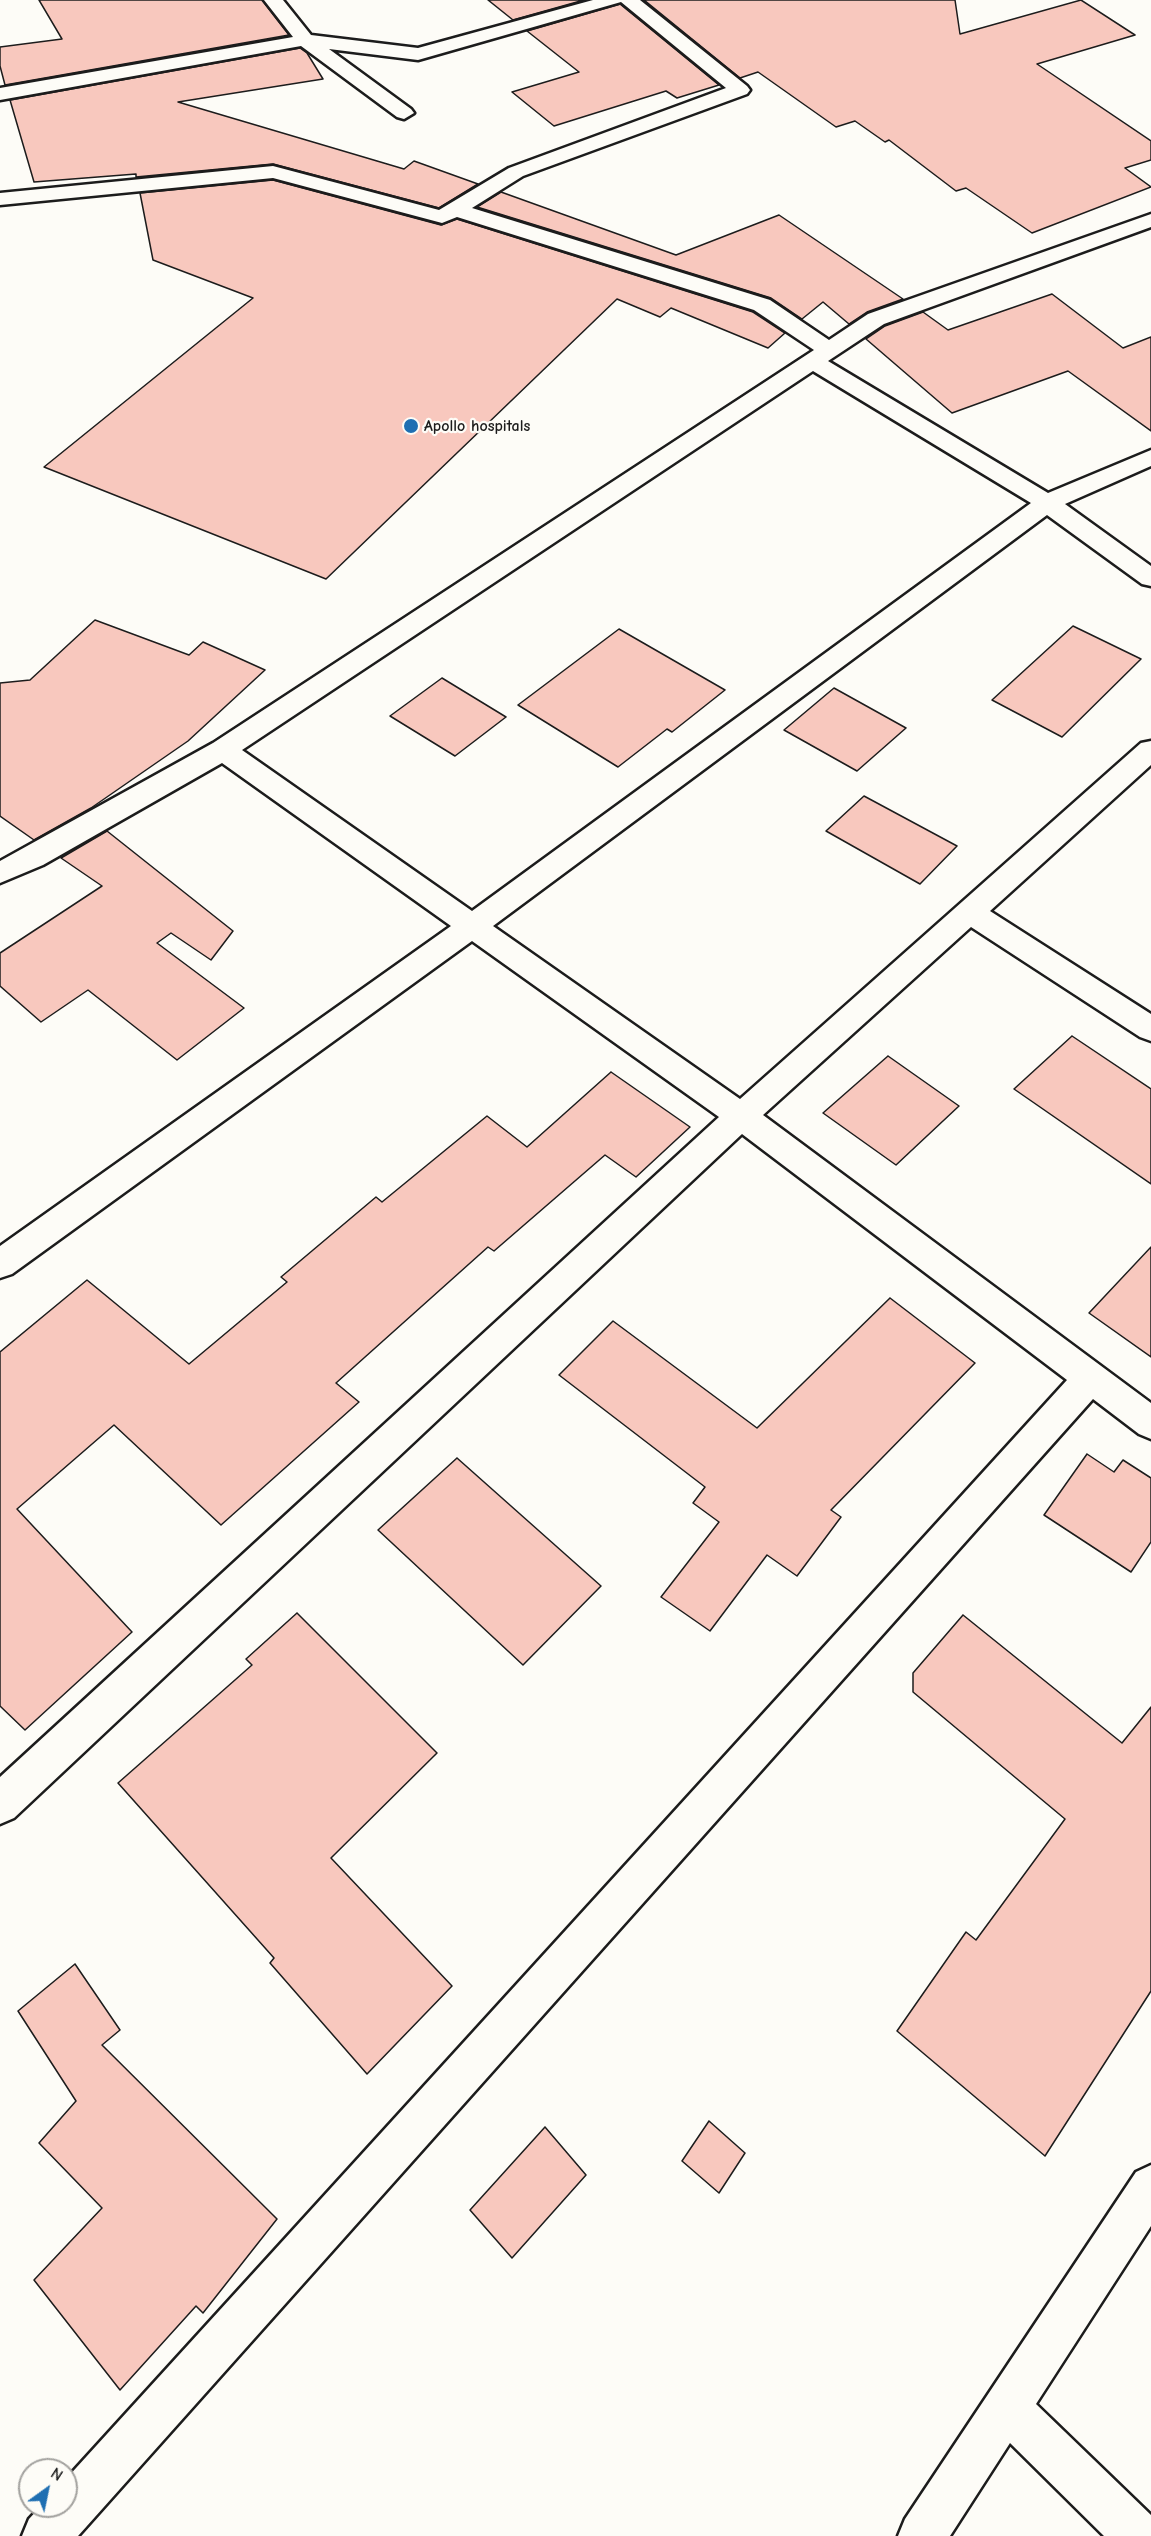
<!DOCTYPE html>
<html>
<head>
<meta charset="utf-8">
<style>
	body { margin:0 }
	#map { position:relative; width:1151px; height:2536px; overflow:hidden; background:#fdfcf7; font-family:"Comic Neue",sans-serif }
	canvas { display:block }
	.north { position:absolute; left:18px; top:2458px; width:60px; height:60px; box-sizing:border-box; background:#fdfcf7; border:2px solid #a3a29f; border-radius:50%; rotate:33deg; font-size:16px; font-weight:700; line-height:24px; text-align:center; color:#1c1c1c }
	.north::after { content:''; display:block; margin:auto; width:21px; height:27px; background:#1f6fb2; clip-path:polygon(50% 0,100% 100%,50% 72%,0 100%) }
</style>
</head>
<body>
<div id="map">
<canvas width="1151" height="2536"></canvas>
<div class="north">N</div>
</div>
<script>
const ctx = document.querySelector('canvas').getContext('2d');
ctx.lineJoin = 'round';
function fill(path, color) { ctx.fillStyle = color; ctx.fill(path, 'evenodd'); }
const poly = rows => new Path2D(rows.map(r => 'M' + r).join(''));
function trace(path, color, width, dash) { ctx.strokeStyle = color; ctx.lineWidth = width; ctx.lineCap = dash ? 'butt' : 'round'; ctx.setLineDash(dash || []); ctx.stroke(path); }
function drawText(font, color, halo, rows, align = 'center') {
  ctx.font = font + ' "Comic Neue",sans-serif'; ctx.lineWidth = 4.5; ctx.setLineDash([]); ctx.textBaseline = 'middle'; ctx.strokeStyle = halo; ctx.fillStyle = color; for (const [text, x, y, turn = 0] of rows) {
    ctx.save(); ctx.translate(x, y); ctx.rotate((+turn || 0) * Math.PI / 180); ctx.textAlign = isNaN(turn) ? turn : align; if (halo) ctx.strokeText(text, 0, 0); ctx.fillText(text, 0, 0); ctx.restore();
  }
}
const building = poly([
	[39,0,262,0,289,35,5,85,0,66,0,47,62,39,39,0],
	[488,0,584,0,513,20,488,0],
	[644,0,955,0,960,34,1081,0,1135,35,1037,64,1151,141,1151,160,1125,168,1151,187,1032,233,966,188,956,191,889,140,885,142,855,121,836,127,758,72,740,78,644,0],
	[620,4,719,85,677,98,666,91,554,126,512,92,579,72,527,31,620,4],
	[300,48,307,53,323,79,178,102,404,169,414,161,478,184,439,208,273,164,136,177,136,174,34,182,10,100,300,48],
	[273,180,441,225,457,219,753,312,785,333,768,348,671,308,660,317,617,299,326,579,44,467,253,298,153,260,140,193,273,180],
	[501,192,676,255,779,215,903,299,867,312,849,324,823,302,802,319,771,298,477,207,501,192],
	[1052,294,1123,348,1151,337,1151,431,1068,371,952,413,866,339,885,326,923,312,948,330,1052,294],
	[95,620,189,655,203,642,265,670,188,741,91,808,34,840,0,816,0,683,30,680,95,620],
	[1073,626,1141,659,1062,737,992,700,1073,626],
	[619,629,725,690,672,732,667,729,618,767,518,705,619,629],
	[442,678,506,717,455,756,390,716,442,678],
	[834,688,906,728,857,771,784,730,834,688],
	[864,796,957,846,920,884,826,831,864,796],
	[107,831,233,931,211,960,171,933,157,943,244,1008,177,1060,88,990,41,1022,0,986,0,953,102,886,61,858,107,831],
	[1072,1036,1151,1089,1151,1184,1014,1089,1072,1036],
	[888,1056,959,1106,896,1165,823,1113,888,1056],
	[611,1072,690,1127,636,1177,605,1155,494,1251,488,1247,336,1383,359,1402,221,1525,114,1425,17,1509,132,1632,25,1730,0,1706,0,1352,87,1280,189,1364,287,1282,281,1277,376,1197,382,1202,487,1116,527,1147,611,1072],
	[1151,1247,1151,1357,1089,1313,1151,1247],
	[890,1298,975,1363,831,1510,841,1517,797,1576,767,1555,710,1631,661,1597,719,1522,693,1503,705,1487,559,1375,613,1321,757,1428,890,1298],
	[1087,1454,1114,1472,1123,1460,1151,1478,1151,1542,1131,1572,1044,1515,1087,1454],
	[457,1458,601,1586,523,1665,378,1530,457,1458],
	[297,1613,437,1753,331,1858,452,1986,367,2074,270,1963,274,1958,118,1783,252,1665,246,1659,297,1613],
	[963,1615,1122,1743,1151,1707,1151,1991,1045,2156,897,2031,966,1932,976,1940,1065,1819,913,1692,913,1673,963,1615],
	[75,1964,120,2030,102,2045,277,2219,203,2313,196,2306,120,2390,34,2280,102,2208,39,2143,76,2101,18,2011,75,1964],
	[709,2121,745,2153,719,2193,682,2161,709,2121],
	[545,2127,586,2175,512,2258,470,2210,545,2127]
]);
fill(building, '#f8c8be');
trace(building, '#1c1c1c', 1.5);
const minor = poly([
	[264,0,283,0,311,35,418,48,593,0,640,0,747,86,750,90,747,94,523,176,472,208,770,300,829,340,868,314,1151,214,1151,227,884,324,828,361,1048,493,1151,450,1151,466,1065,504,1151,566,1151,586,1142,584,1047,515,493,926,740,1099,1141,743,1151,741,1151,765,990,911,1151,1014,1151,1041,1140,1037,971,927,763,1115,1151,1403,1151,1439,1139,1434,1093,1399,78,2536,22,2536,29,2519,41,2506,66,2506,66,2479,1067,1380,742,1134,14,1818,0,1824,0,1777,719,1117,472,941,12,1274,0,1278,0,1246,451,926,222,763,43,865,0,883,0,861,213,743,814,350,754,310,457,217,442,223,273,178,0,205,0,193,273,166,439,210,509,168,726,88,621,2,418,60,329,49,411,109,414,113,404,119,397,117,301,46,0,100,0,88,293,37,264,0],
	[813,371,1031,503,472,911,242,750,813,371],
	[1151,2165,1151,2226,1036,2404,1151,2515,1151,2536,1104,2536,1010,2443,950,2536,898,2536,905,2519,1136,2172,1151,2165]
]);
trace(minor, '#1c1c1c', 5);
fill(minor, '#fdfcf7');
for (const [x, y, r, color] of [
	[411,426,8,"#1f6fb2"]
]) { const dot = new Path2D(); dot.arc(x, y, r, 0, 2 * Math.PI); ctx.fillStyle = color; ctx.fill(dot); trace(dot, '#fdfcf7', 2); }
drawText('bold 16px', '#1c1c1c', '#fdfcf7', [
	["Apollo hospitals",424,426]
], 'left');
</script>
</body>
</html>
